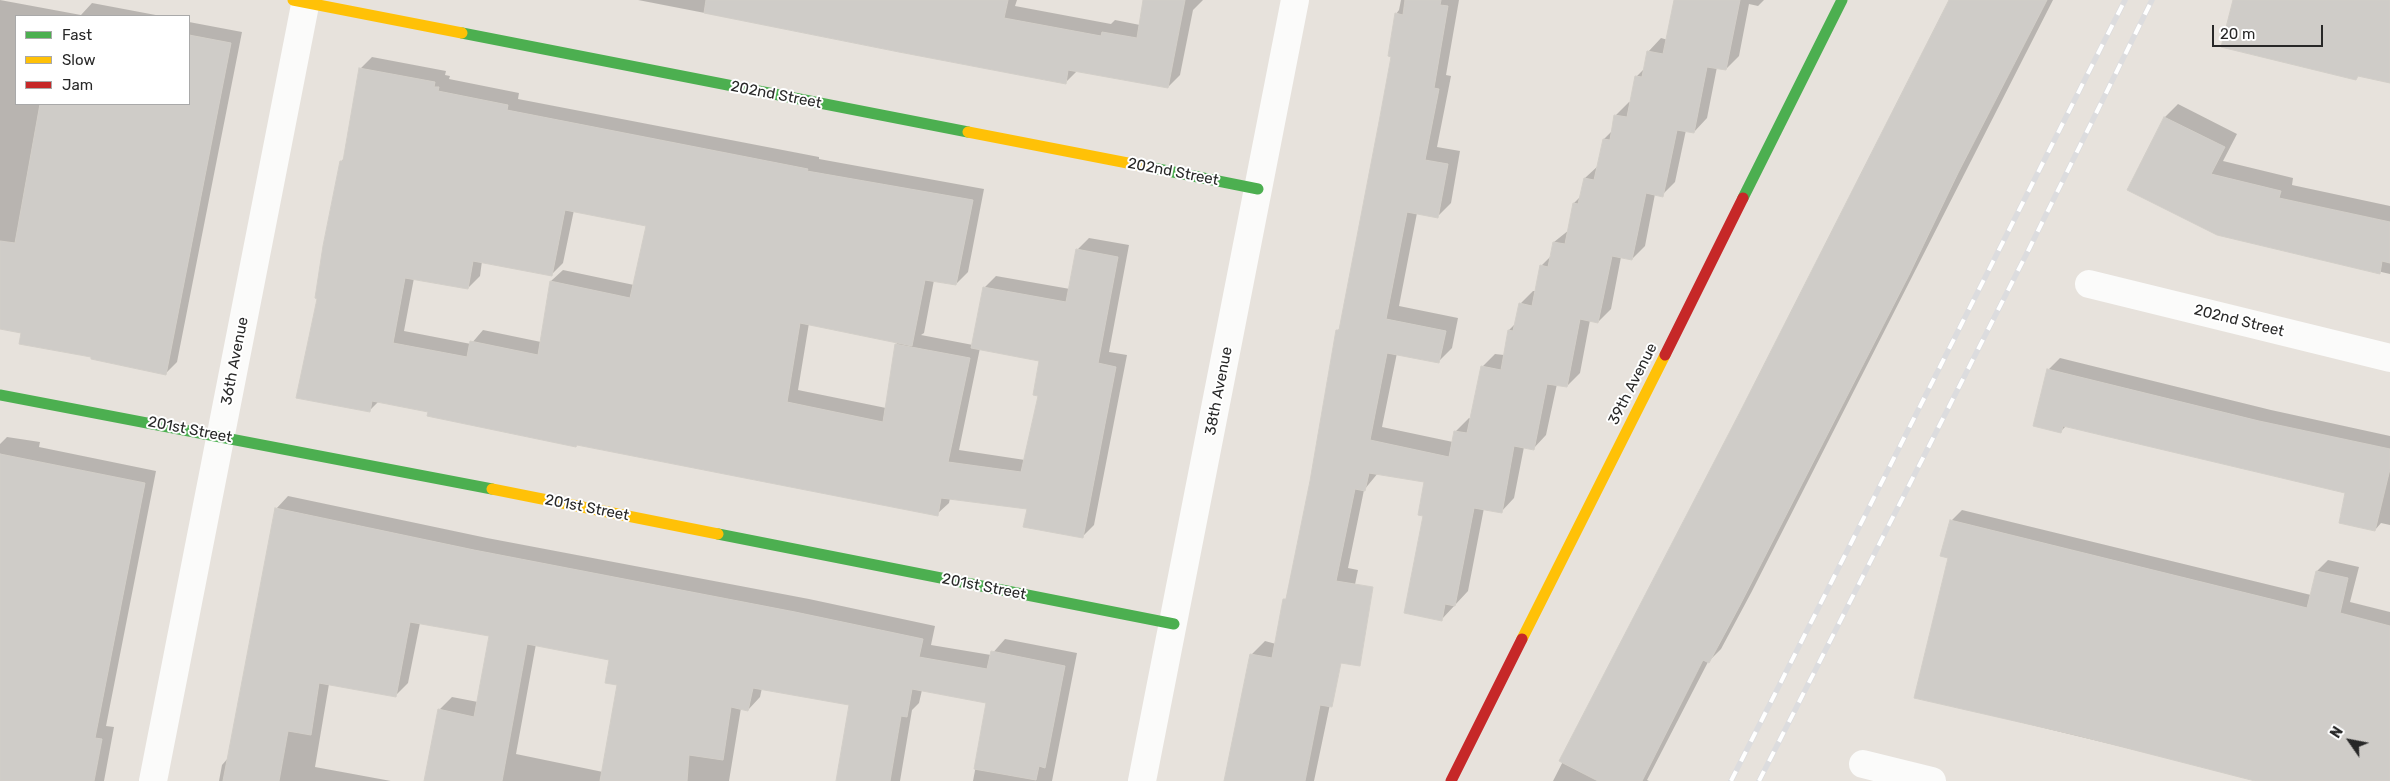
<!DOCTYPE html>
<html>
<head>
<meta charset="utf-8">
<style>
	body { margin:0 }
	#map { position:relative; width:2390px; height:781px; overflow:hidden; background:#e7e2dc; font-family:Rubik,sans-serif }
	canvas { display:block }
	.legend { position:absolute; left:15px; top:15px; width:175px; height:90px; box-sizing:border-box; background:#fff; border:1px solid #a9a9a9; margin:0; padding:6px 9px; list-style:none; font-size:15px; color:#282828 }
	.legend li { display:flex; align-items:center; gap:10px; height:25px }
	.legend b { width:25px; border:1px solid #a9a9a9 }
	.north { position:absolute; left:2325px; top:716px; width:50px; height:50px; -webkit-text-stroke:4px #fff; paint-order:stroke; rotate:303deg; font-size:14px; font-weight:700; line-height:20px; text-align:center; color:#282828 }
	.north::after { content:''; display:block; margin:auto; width:18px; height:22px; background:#282828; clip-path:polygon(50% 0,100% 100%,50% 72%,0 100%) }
	.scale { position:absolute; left:2212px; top:25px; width:111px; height:22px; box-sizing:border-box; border:2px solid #282828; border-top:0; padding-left:6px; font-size:15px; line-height:18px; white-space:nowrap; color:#282828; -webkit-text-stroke:4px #fff; paint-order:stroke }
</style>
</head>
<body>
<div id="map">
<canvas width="2390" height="781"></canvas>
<ul class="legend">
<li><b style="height:6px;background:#4caf50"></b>Fast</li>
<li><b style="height:6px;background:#ffc107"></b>Slow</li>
<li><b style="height:6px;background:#c62828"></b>Jam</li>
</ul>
<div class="north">N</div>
<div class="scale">20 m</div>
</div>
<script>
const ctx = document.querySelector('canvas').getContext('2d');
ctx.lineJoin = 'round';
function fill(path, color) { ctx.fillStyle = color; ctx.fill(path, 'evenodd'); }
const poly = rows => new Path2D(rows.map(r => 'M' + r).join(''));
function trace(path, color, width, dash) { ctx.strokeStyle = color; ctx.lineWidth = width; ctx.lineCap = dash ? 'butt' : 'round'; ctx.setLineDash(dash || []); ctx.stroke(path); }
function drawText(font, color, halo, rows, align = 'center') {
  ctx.font = font + ' Rubik,sans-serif'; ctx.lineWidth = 4; ctx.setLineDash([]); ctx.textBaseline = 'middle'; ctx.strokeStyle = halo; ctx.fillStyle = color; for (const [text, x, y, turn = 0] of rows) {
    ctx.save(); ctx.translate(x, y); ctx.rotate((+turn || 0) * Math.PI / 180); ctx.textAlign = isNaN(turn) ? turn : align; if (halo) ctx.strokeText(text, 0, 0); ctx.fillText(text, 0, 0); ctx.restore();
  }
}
fill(poly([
	[0,0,81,15,92,3,161,16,16,16,16,104,189,104,189,22,242,32,177,362,166,373,93,356,22,332,0,327],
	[638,0,1017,0,1015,6,1111,24,1115,20,1140,25,1144,0,1203,0,1193,10,1180,75,1168,87,1078,70,1065,83],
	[1401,0,1459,0,1446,75,1451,76,1437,147,1460,151,1451,203,1437,217,1417,213,1399,306,1458,318,1452,348,1439,361,1397,353,1382,427,1453,442,1455,432,1469,418,1471,419,1482,367,1495,354,1504,355,1509,330,1516,323,1520,304,1533,291,1536,291,1541,266,1552,255,1554,242,1569,230,1574,203,1581,196,1585,178,1599,165,1604,139,1613,130,1616,115,1629,102,1631,103,1636,77,1645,68,1648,52,1661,38,1668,40,1675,0,1764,0,1758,6,1749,4,1739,56,1726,69,1717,67,1707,118,1694,132,1686,130,1675,182,1662,195,1655,194,1645,246,1632,259,1621,257,1611,309,1598,322,1590,320,1580,373,1567,386,1557,384,1546,435,1533,449,1524,447,1514,498,1501,512,1484,508,1468,591,1442,619,1425,515,1426,481,1378,473,1364,490,1348,568,1358,570,1314,781,1225,781,1251,655,1265,641,1276,644,1312,481,1338,330,1341,327,1393,56,1396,14,1399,10],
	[1951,0,2053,0,1751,593,1721,649,1708,662,1647,780,1649,781,1553,781],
	[372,57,446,71,445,75,450,76,449,79,519,93,518,99,819,157,819,159,984,189,968,272,956,284,934,280,924,333,921,335,973,345,984,288,996,276,1070,289,1077,250,1089,238,1129,245,1109,352,1127,355,1094,525,1082,537,1028,508,950,498,949,503,937,514,379,401,369,411,318,298,341,162,344,158,360,69],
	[574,210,647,225,634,285,563,270,551,281,541,342,483,330,471,344,404,331,414,278,468,288,480,276,482,261,551,275,563,263],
	[809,323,899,342,896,344,886,408,798,390],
	[980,348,1041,360,1039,395,1025,460,959,450],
	[2178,104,2237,134,2223,161,2293,178,2292,185,2390,206,2390,274,2218,234,2129,189,2165,117],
	[2060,358,2271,410,2390,436,2390,525,2381,523,2375,530,2347,492,2067,425,2060,432,2048,370],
	[7,437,40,442,39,447,156,471,106,726,114,727,104,781,0,781,0,444],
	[288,496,487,538,809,599,935,626,931,645,991,655,1005,639,1077,653,1052,781,973,781,988,702,922,690,919,703,912,710,900,781,837,781,850,704,762,688,760,697,748,710,741,708,729,781,426,781,439,710,452,697,478,702,490,635,420,623,408,683,395,696,329,684,315,767,391,781,219,781,222,765,229,757,276,509],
	[536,644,610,659,618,684,603,772,516,754],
	[1962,510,2311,595,2317,571,2328,560,2359,567,2350,602,2390,612,2390,781,2263,781,1916,697,1950,557,1951,521]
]), '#0003');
const building = poly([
	[706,0,1008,0,1004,18,1101,36,1102,32,1137,38,1143,0,1185,0,1168,88,1068,70,1066,84,899,52,704,13,706,0],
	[1405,0,1441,0,1440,5,1448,6,1434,88,1439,89,1425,160,1448,164,1438,218,1407,212,1386,319,1446,331,1439,363,1387,353,1370,440,1449,457,1454,431,1467,433,1481,366,1501,370,1508,330,1513,331,1519,303,1532,306,1540,265,1548,267,1553,242,1565,244,1573,203,1578,204,1584,178,1594,180,1603,139,1610,140,1614,115,1627,117,1635,76,1642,77,1647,51,1663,54,1674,0,1740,0,1726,70,1707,67,1694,133,1677,130,1663,197,1646,193,1632,260,1612,256,1598,323,1580,319,1567,387,1547,384,1534,450,1514,446,1502,513,1474,508,1455,606,1445,604,1442,621,1404,613,1423,516,1418,515,1424,482,1369,473,1365,491,1355,489,1336,581,1373,587,1360,666,1341,663,1332,707,1320,705,1305,781,1224,781,1250,654,1272,658,1283,599,1286,599,1310,481,1336,330,1339,330,1379,122,1391,57,1388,56,1395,13,1403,15,1405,0],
	[1949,0,2047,0,1958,173,1909,275,1739,607,1709,663,1703,660,1642,781,1598,781,1559,761,1740,412,1949,0],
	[2233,0,2390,0,2390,83,2358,76,2356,80,2221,47,2233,0],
	[189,35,231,43,166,375,91,359,91,357,19,344,21,333,0,329,0,241,15,243,40,104,189,104,189,35],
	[359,68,435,82,434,87,439,87,438,91,508,105,507,110,808,169,807,171,973,200,956,285,925,280,912,346,800,323,787,402,883,422,895,344,970,358,948,462,1021,472,1038,396,1033,395,1039,361,971,348,983,287,1066,302,1076,249,1118,257,1098,363,1116,367,1083,538,1023,527,1027,509,941,498,938,516,577,445,576,447,427,416,428,412,372,401,370,412,296,398,317,299,315,298,323,246,340,161,343,161,359,68],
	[565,210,646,226,630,298,550,281,538,355,470,341,467,357,393,343,405,278,468,289,473,261,552,276,565,210],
	[2164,117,2225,147,2211,174,2281,191,2279,198,2390,222,2390,263,2382,261,2380,274,2217,235,2127,190,2164,117],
	[2047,369,2259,421,2390,449,2390,469,2375,531,2339,523,2345,493,2063,426,2061,433,2033,426,2047,369],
	[0,454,145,483,95,738,102,739,94,781,0,781,0,454],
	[275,508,474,550,795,612,923,639,919,657,987,669,991,651,1065,666,1045,768,1039,766,1036,780,974,769,986,703,912,689,907,717,901,716,890,781,836,781,849,705,753,688,748,711,731,707,723,760,689,755,687,781,600,781,617,685,605,683,609,660,527,644,502,781,424,781,438,709,474,717,489,636,410,622,396,697,319,683,311,735,288,731,279,781,223,781,275,508],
	[1950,520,2307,608,2316,571,2348,578,2340,613,2390,626,2390,781,2255,781,2076,735,1914,698,1948,558,1940,556,1950,520]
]);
fill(building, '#cfccc8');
trace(building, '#d2cec8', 1);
trace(poly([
	[2089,284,2390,358],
	[1863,764,1932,781],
	[153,781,306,0],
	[1142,781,1295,0]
]), '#fbfbfa', 28);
trace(poly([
	[462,33,968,132],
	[1143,166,1258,189],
	[1743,198,1842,0],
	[0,395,492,489],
	[718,534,1174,624]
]), '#4caf50', 11);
trace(poly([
	[293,0,462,33],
	[968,132,1143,166],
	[492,489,718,534],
	[1522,639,1665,355]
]), '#ffc107', 11);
trace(poly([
	[1665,355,1743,198],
	[1451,781,1522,639]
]), '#c62828', 11);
const rail = poly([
	[1731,781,2125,0],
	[1759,781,2030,247,2152,0]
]);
trace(rail, '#dcdcde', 5.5);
trace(rail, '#fff', 4, [11]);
drawText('15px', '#282828', '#fff', [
	["202nd Street",776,95,11],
	["202nd Street",1173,172,11],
	["202nd Street",2239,321,14],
	["36th Avenue",235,361,-79],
	["39th Avenue",1633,384,-63],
	["38th Avenue",1219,391,-79],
	["201st Street",190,430,11],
	["201st Street",587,508,11],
	["201st Street",984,587,11]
]);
</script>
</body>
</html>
